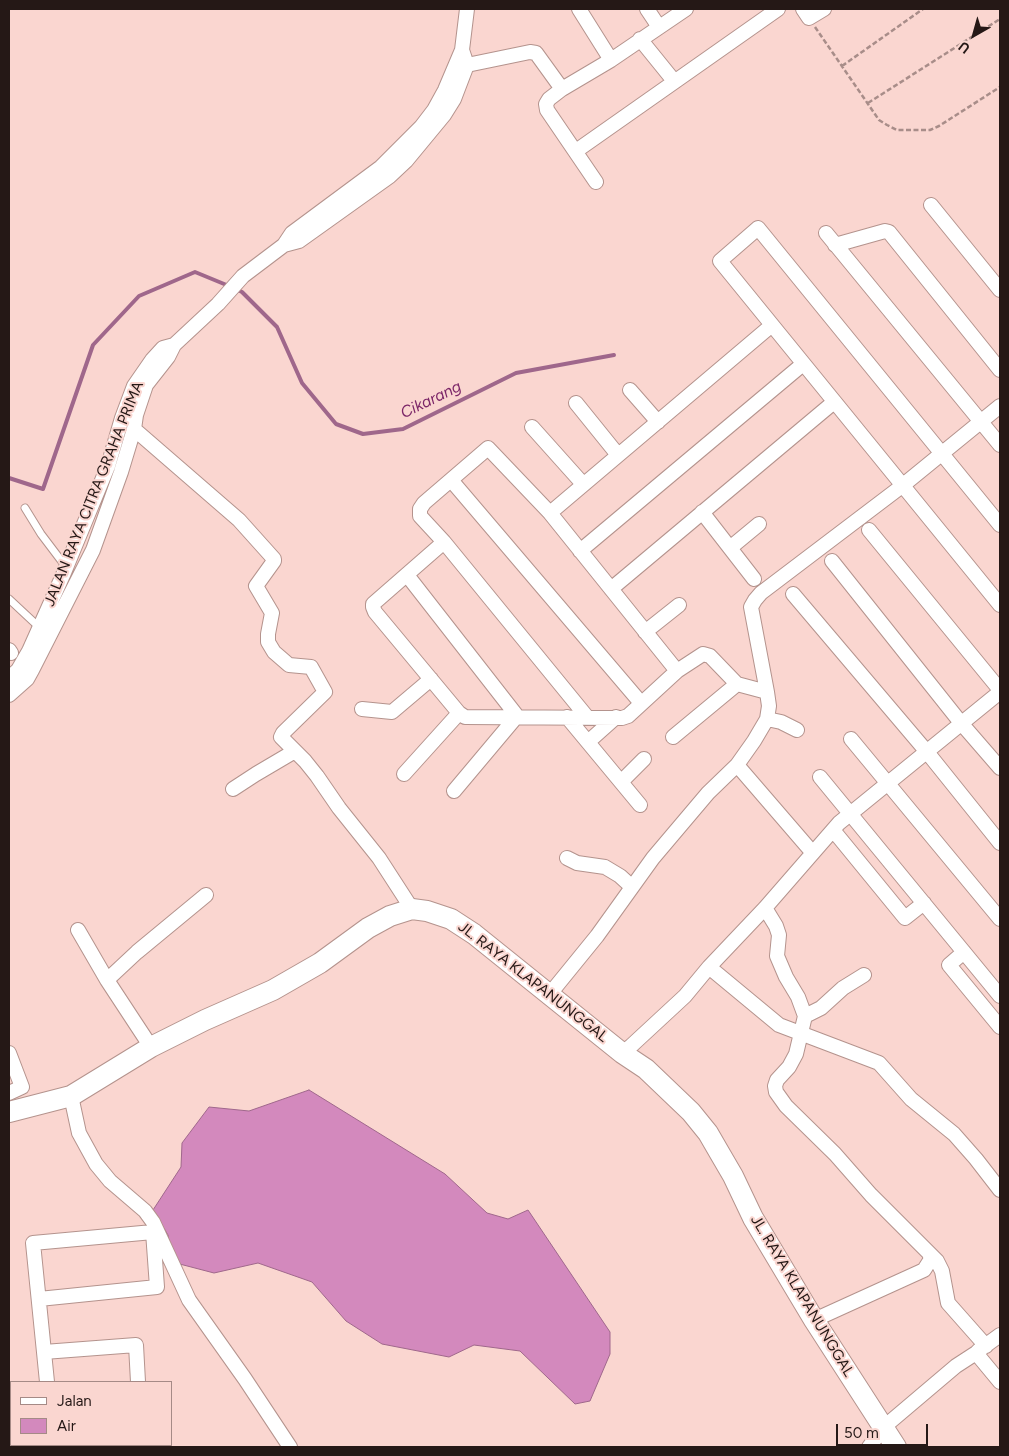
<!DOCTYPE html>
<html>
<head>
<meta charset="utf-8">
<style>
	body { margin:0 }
	#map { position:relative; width:1009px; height:1456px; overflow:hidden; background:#fad6d0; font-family:Figtree,sans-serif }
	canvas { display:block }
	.frame { position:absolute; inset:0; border:10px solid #251816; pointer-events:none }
	.legend { position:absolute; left:10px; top:1381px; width:162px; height:65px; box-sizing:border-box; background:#fad6d0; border:1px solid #a58a86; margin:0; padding:6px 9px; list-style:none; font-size:15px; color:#251816 }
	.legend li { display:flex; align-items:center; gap:10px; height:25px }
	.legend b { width:25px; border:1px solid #a58a86 }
	.north { position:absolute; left:949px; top:10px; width:50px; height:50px; -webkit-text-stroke:4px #fad6d0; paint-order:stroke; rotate:218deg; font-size:14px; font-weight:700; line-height:20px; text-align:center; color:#251816 }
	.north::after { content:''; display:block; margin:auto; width:18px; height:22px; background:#251816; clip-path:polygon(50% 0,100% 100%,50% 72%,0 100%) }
	.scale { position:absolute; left:836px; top:1424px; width:92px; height:22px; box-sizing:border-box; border:2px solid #251816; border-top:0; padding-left:6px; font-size:15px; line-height:18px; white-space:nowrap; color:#251816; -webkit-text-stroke:4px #fad6d0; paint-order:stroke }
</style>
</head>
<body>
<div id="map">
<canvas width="1009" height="1456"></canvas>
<div class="frame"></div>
<ul class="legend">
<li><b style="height:6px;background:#fff"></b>Jalan</li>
<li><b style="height:14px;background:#d389bd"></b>Air</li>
</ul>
<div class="north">U</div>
<div class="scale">50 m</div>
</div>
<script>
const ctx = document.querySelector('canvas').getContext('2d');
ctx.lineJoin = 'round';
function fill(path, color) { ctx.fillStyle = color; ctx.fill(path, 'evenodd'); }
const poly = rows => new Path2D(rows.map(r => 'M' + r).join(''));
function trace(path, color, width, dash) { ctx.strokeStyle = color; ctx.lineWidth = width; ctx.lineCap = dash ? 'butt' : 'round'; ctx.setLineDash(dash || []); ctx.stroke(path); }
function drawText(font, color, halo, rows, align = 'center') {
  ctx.font = font + ' Figtree,sans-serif'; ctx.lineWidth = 4; ctx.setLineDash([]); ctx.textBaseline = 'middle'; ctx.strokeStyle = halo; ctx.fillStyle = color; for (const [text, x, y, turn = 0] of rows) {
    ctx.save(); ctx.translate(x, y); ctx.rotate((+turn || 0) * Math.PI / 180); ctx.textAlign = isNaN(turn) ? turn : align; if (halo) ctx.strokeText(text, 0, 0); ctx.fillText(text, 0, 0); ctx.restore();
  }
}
const water = poly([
	[309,1090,445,1174,487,1213,508,1219,528,1210,610,1332,610,1354,590,1401,575,1404,520,1351,474,1345,449,1357,382,1344,346,1321,312,1282,258,1263,214,1273,172,1262,168,1235,153,1210,181,1167,182,1143,209,1107,249,1111,309,1090]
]);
fill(water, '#d389bd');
trace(water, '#9f678b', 1);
trace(poly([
	[236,289,242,292,277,327,302,383,336,424,363,434,403,429,516,373,614,355],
	[9,478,43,489,93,345,139,296,195,272,229,286]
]), '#9f678b', 4);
const lane = poly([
	[25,508,41,534,66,567],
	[9,599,39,627]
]);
const street = poly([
	[579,9,611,60],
	[647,9,659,27],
	[803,9,809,18,824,9],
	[640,39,674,81],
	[460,64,467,65,530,52,536,53,562,89],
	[576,151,778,9],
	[596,182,547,110,546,104,549,99,562,89,611,60,686,9],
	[931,205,1000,290],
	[826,233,1000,445],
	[284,245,299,241,390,176,406,161,444,115,454,99,467,65,462,50],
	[835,245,885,231,889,232,1000,370],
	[630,390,658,422],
	[576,403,618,455],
	[532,427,583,484],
	[134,429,239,520,274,559,274,561,256,586,272,613,268,634,268,642,274,652,289,665,311,667,325,692,283,733,281,737,305,761,317,776,339,808,379,858,412,909],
	[451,480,641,703],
	[702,512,754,579],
	[550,513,772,325],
	[1000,525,758,228,720,261,1000,605],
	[869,530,1000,690],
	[444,542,587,717],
	[730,548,759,524],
	[580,551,803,364],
	[832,561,961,723,1000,768],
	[407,575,517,716,454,791],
	[611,589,834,402],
	[793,594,927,752,1000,843],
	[645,632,679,605],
	[9,650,11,653],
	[677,671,550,513,488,448,424,503,420,509,420,516,444,542,373,604,373,607,375,612,459,713,465,717,622,718,628,716,677,671,703,654,710,656,737,684,767,692],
	[9,678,18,670,29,651,63,575,108,466,122,418,134,386,152,360,163,348,174,345],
	[9,695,27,679,32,670,93,550,121,472,134,429,136,415,146,385,168,357,174,345,218,304,243,276,284,245,292,233,381,167,421,127,434,110,445,90,462,50,467,9],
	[362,709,392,712,431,679],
	[567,717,640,805],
	[767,719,781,722,797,730],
	[673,737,737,684],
	[851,739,1000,919],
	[588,742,616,717],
	[737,765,812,852],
	[404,774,459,713],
	[820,777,1000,996],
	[621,782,644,759],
	[233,789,256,774,295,751],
	[833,830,905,918,924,903],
	[567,858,577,863,605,867,620,876,632,887],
	[765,908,776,926,779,935,777,956,786,977,798,997,805,1016,796,1054,789,1067,777,1080,775,1086,776,1092,786,1106,835,1154,871,1195,929,1253,931,1259,924,1270,814,1320],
	[78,930,107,980,151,1047],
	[964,952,949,965,1000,1027],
	[709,967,779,1025,879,1063,911,1099,954,1134,976,1159,1000,1190],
	[107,980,137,952,206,895],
	[549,995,597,936,653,858,708,793,737,765,754,741,767,719,769,706,767,692,751,607,755,600,761,593,902,486,1000,406],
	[805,1016,821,1008,843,988,864,975],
	[9,1053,22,1087,9,1093],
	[622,1053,631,1046,685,996,709,967,765,908,839,823,1000,692],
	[71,1096,79,1133,96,1164,110,1181,145,1211,153,1222,189,1300,245,1379,290,1447],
	[929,1253,937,1261,942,1271,948,1303,986,1346],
	[39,1299,157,1287,153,1232,33,1243,47,1382],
	[978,1351,1000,1335],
	[44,1352,136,1345,138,1382],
	[9,1434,11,1434],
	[50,1445,51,1447],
	[869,1447,884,1427,956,1366,976,1353,1000,1382]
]);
const secondary = poly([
	[9,1112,71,1096,151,1047,205,1020,273,990,320,963,368,928,390,916,412,909,427,911,451,919,474,934,622,1053,646,1069,691,1112,708,1133,719,1152,733,1176,753,1218,814,1320,896,1447]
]);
trace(lane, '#b4938d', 9);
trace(street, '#b4938d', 16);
trace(secondary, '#b4938d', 22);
trace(poly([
	[815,27,879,120,887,125,897,130,930,130,939,126,1000,87],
	[842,66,923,9],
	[868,103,1000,19]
]), '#a88d89', 2.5, [5, 2.5]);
trace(lane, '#fff', 7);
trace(street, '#fff', 14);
trace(secondary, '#fff', 20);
drawText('15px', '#251816', '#fad6d0', [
	["JALAN RAYA CITRA GRAHA PRIMA",94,494,-68],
	["JL. RAYA KLAPANUNGGAL",533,982,38],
	["JL. RAYA KLAPANUNGGAL",802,1296,59]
]);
drawText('italic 16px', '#7c2668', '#fad6d0', [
	["Cikarang",431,400,-26]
]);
</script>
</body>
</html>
